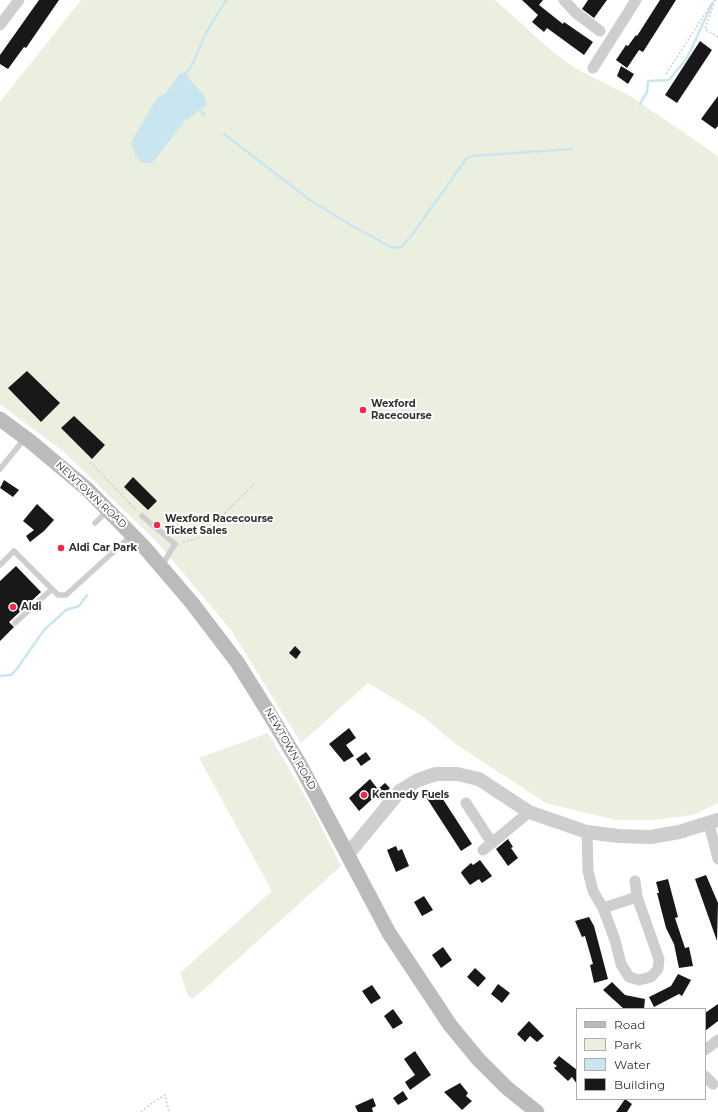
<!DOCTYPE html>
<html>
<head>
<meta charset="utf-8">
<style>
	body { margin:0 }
	#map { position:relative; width:718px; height:1112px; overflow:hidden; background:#fff; font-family:Montserrat,sans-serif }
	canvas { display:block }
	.legend { position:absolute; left:576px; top:1008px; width:130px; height:92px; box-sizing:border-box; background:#fff; border:1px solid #adadad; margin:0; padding:5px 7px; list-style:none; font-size:12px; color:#313131 }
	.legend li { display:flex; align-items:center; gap:8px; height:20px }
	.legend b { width:20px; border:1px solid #adadad }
</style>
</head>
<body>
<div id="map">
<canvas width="718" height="1112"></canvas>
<ul class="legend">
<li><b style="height:5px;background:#bbb"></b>Road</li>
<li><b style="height:11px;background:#eaefdf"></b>Park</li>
<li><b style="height:11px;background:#c9e6f0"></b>Water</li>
<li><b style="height:11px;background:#181818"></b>Building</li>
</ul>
</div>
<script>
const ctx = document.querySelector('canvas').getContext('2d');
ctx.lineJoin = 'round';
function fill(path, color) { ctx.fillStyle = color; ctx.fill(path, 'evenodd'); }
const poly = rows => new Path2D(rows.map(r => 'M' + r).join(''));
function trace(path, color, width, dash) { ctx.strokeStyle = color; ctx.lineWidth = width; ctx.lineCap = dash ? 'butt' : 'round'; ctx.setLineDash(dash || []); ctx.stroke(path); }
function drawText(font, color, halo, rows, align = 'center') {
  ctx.font = font + ' Montserrat,sans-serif'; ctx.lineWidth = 4; ctx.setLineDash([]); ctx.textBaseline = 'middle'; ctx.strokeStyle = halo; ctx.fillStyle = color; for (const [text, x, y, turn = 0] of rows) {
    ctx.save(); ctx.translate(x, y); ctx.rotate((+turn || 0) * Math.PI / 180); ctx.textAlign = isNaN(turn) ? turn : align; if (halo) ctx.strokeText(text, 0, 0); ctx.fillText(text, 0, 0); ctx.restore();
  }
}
fill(poly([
	[81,0,495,0,554,53,575,68,630,96,718,156,718,803,693,815,653,820,616,820,546,803,457,745,421,715,368,683,301,743,231,630,157,542,64,452,0,404,0,102],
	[268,733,308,801,341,866,193,999,188,996,180,973,272,891,199,758]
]), '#eaefdf');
fill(poly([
	[185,73,205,97,207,105,185,121,152,163,143,163,136,157,131,142,157,98,166,93,179,74]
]), '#c9e6f0');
trace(poly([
	[185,73,191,67,206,33,226,0],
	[640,104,647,92,648,81,669,80,687,58,712,4],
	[200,110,204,115],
	[224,134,310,200,354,227,393,248,401,247,412,235,466,159,472,156,572,149],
	[0,676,11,675,16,670,44,630,66,610,79,606,87,595]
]), '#c9e6f0', 2.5);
fill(poly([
	[39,0,59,0,26,48,24,47,8,69,0,64,0,55],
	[522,0,543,0,539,5,563,24,564,22,593,42,584,55,547,28,544,32,532,22,538,15],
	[588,0,607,0,594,18,582,9],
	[660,0,676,0,643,52,639,50,627,68,616,60,626,45,628,46,636,35,637,36],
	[700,41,712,50,677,103,665,95],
	[621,66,634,74,628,84,617,76],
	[718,96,718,126,715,129,701,119],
	[27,371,60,403,41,422,8,388],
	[74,416,105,445,92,459,61,428],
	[133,477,157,501,148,510,124,487],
	[4,480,19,490,13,497,0,488],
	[37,504,54,520,44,531,30,542,26,536,34,530,23,521],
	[16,566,41,592,9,622,14,627,0,641,0,581],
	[295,646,301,652,296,659,289,653],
	[349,728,356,738,346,745,354,756,344,762,329,744],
	[366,752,371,759,361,766,356,759],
	[370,779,380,792,359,811,349,798],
	[385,783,390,788,383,795,378,789],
	[437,790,472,844,461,851,426,797],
	[508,839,513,847,511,848,518,858,508,866,496,849],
	[396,846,398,851,402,849,409,866,396,872,387,850],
	[480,860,492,876,482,883,479,879,470,885,461,873,462,871,471,863,473,865],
	[706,875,718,903,717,941,695,879],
	[668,879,678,917,675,918,685,948,689,947,693,966,679,968,674,944,666,928,657,893,659,893,656,882],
	[424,896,433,910,422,916,414,902],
	[589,917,594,926,608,979,594,983,590,965,593,964,585,936,582,937,575,921],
	[443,947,452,960,441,968,432,955],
	[475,968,486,978,478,987,467,977],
	[678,974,691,980,682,996,679,994,654,1007,649,997,671,986],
	[612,982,625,995,645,999,644,1009,624,1009,603,990],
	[498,984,510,993,502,1003,491,994],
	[372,985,381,998,371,1004,362,991],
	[718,1004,718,1021,705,1031,705,1013],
	[393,1009,403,1023,393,1029,384,1016],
	[529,1021,544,1036,537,1042,530,1036,525,1042,517,1034],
	[415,1051,431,1075,410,1090,405,1082,415,1075,404,1059],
	[559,1056,577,1070,577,1084,572,1077,568,1081,554,1068,557,1066,553,1063],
	[460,1083,468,1093,466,1096,472,1101,462,1110,444,1092],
	[403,1091,408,1099,398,1105,393,1098],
	[373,1098,376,1106,372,1108,373,1112,358,1112,355,1106],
	[625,1099,632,1104,627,1112,616,1112]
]), '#181818');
trace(poly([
	[715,0,705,29,718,37],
	[666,74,714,0],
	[90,462,137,511],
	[183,542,200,538,254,484],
	[141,1112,149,1105,165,1095,169,1112]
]), '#cecece', 1.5, [2, 2]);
trace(poly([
	[0,469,25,438],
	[142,516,175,544,161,567],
	[95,523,107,511],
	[0,565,14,551,58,595,66,595,132,535],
	[15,623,52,589]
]), '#cecece', 5.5);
trace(poly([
	[564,0,576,13,600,31],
	[0,25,19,0],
	[593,68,636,0],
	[466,803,492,843,529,812],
	[709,824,718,859],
	[587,832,588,871,593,891,603,908,615,940,621,964,629,977,639,980,651,977,658,969,659,959,637,897,603,908],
	[483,850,492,843],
	[635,881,637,897],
	[705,1050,718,1040],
	[705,1076,713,1084]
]), '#cecece', 11);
trace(poly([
	[348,854,400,791,418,780,436,774,457,774,479,779,529,812,587,832,618,836,651,837,679,832,718,820]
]), '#cecece', 14);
trace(poly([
	[0,419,31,442,87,489,145,548,192,603,237,662,267,710,299,763,389,933,450,1025,478,1059,507,1088,537,1112]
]), '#bbb', 15);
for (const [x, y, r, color] of [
	[363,410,4,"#f7254d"],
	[157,525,4,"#f7254d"],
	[61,548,4,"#f7254d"],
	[13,607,4,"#f7254d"],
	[364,795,4,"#f7254d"]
]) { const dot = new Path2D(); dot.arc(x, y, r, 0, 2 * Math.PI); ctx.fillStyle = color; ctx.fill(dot); trace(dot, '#fff', 1.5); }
drawText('bold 10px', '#313131', '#fff', [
	["Wexford",371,404],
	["Racecourse",371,416],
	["Wexford Racecourse",165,519],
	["Ticket Sales",165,531],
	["Aldi Car Park",69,548],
	["Aldi",21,607],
	["Kennedy Fuels",372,795]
], 'left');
drawText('10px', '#313131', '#fff', [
	["NEWTOWN ROAD",91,495,43],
	["NEWTOWN ROAD",290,749,60]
]);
</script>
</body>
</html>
